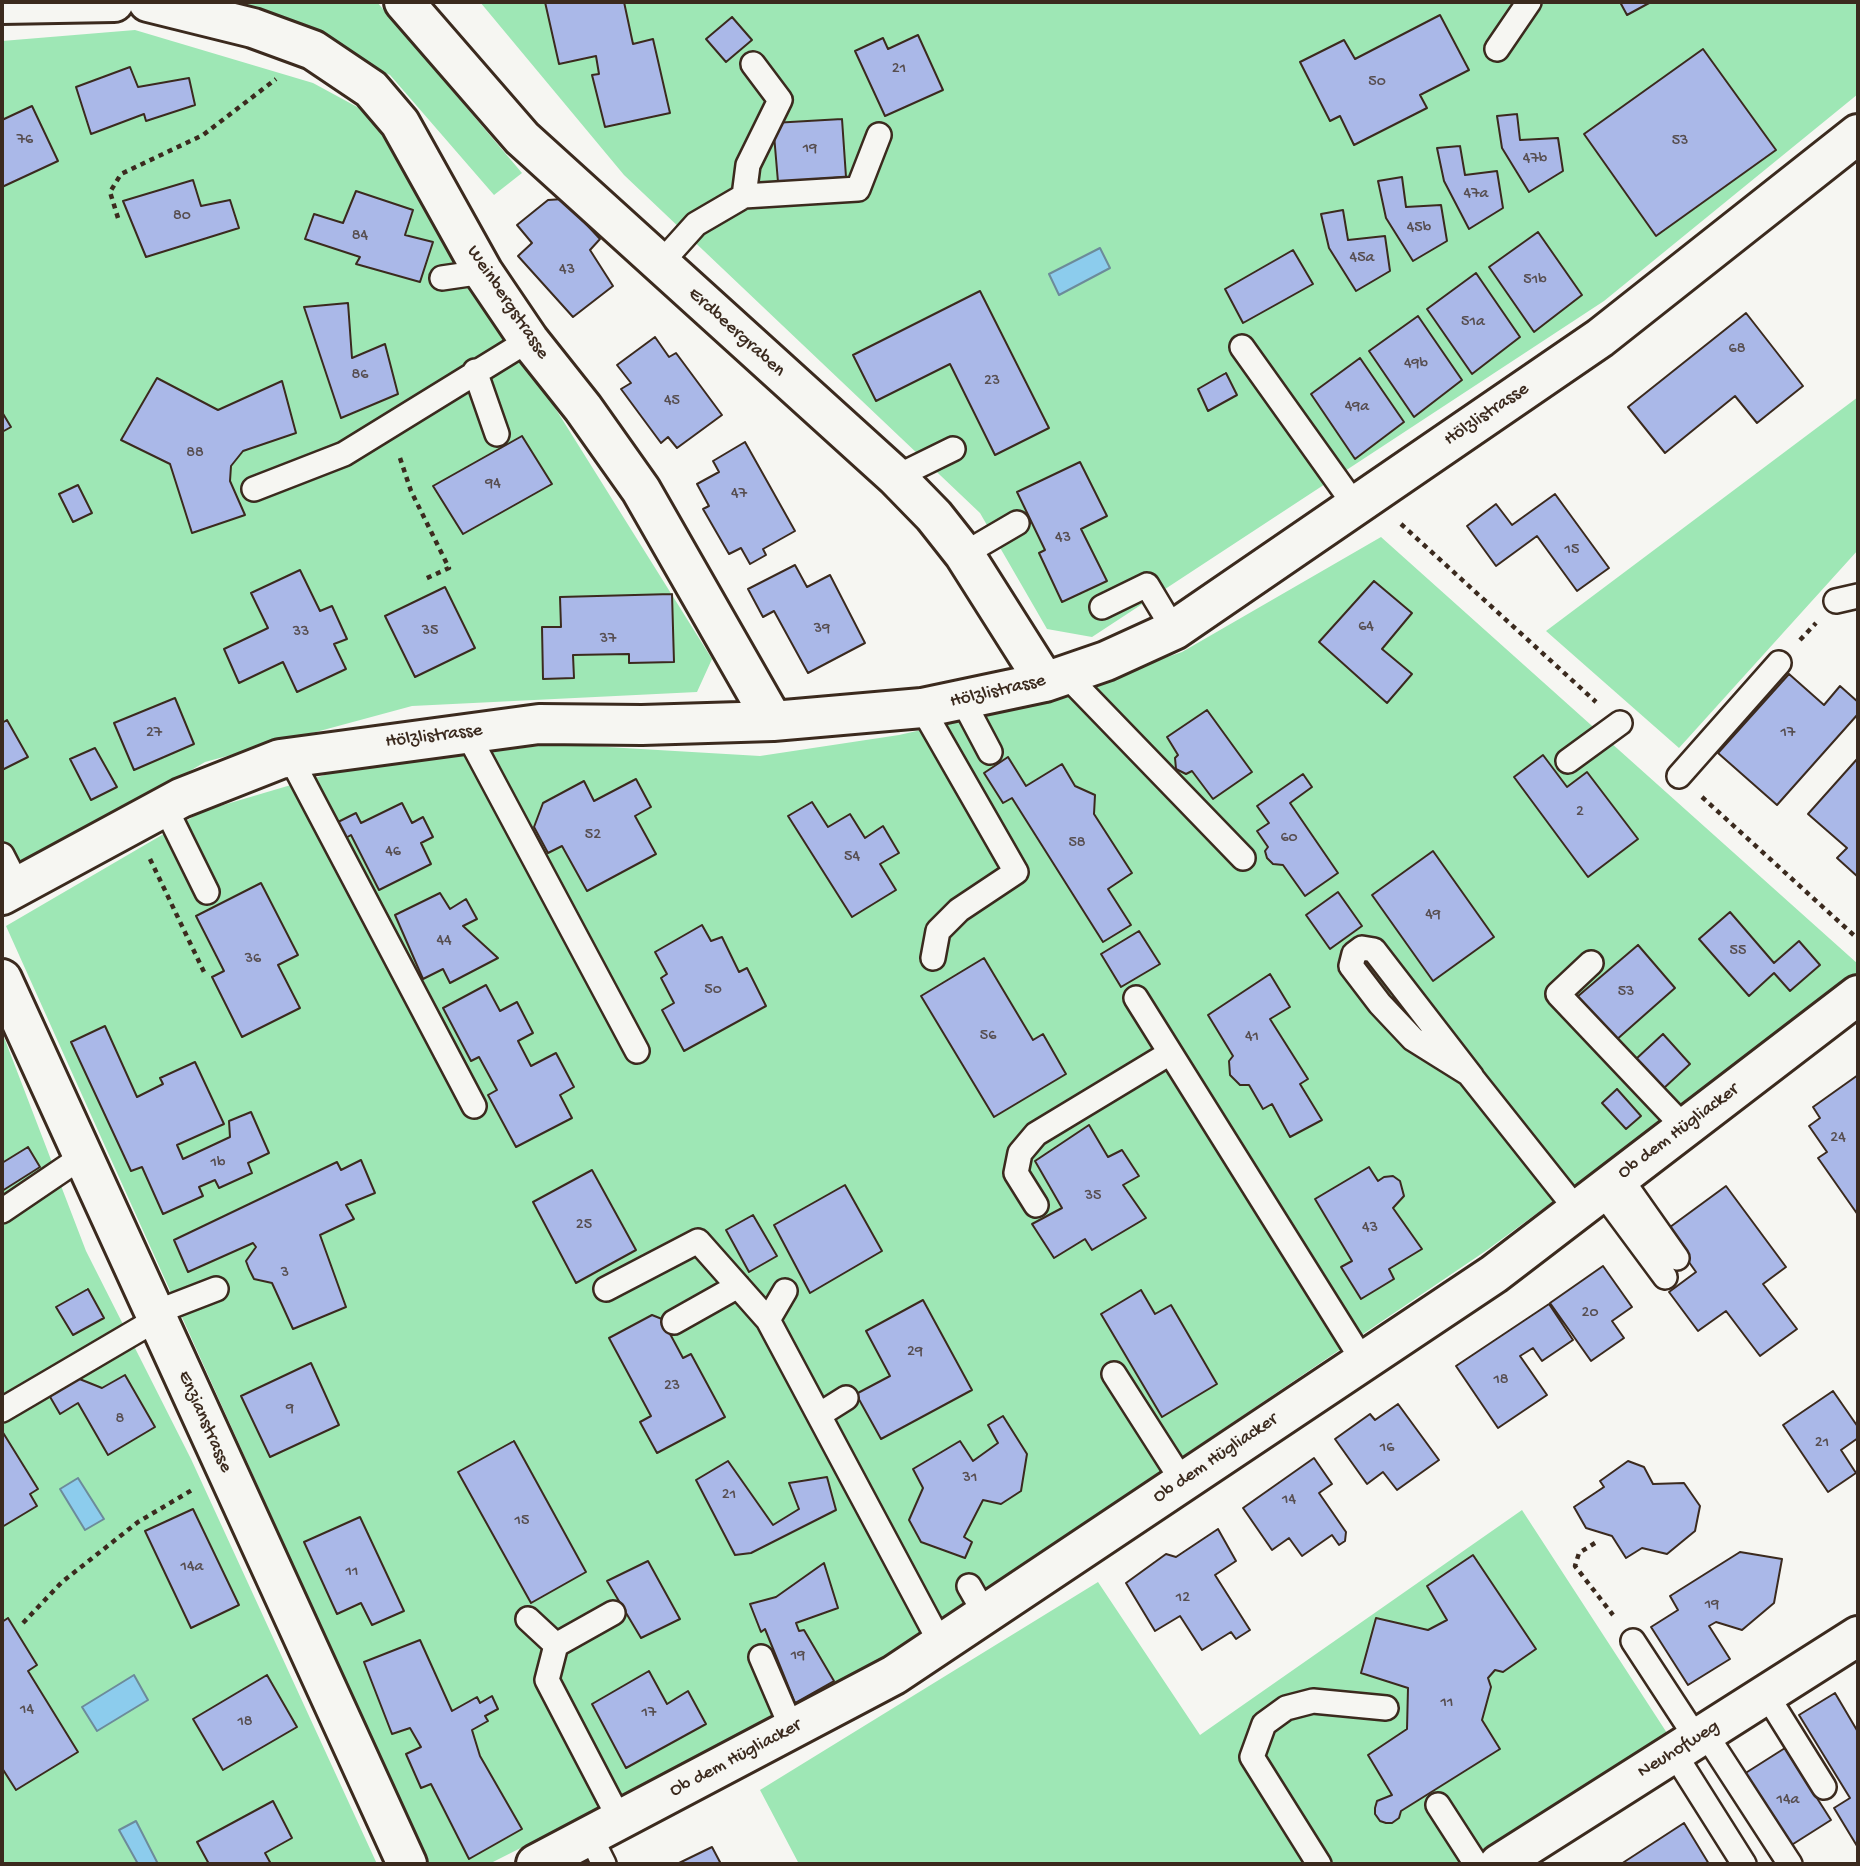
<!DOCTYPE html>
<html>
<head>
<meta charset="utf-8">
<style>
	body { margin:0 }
	#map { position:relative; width:1860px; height:1866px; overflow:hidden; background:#f6f6f2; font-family:"Gochi Hand",sans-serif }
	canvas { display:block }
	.frame { position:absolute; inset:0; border:4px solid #3b2a1e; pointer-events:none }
</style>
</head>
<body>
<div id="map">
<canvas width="1860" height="1866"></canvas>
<div class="frame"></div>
</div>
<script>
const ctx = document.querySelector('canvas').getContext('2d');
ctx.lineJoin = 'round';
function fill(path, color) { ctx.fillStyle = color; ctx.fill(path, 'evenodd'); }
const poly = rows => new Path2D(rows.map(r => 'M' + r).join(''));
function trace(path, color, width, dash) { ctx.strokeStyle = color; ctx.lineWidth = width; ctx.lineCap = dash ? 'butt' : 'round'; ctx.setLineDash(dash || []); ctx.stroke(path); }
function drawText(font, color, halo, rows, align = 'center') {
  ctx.font = font + ' "Gochi Hand",sans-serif'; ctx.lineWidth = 7; ctx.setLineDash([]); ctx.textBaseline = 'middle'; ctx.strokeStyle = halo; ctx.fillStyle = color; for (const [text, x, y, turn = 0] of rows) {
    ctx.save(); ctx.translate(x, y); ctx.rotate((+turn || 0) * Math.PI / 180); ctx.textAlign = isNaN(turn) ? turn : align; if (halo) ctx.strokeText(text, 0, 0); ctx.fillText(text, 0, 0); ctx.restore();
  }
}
fill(poly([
	[235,2,377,2,522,173,494,195,390,75],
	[480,2,1858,2,1858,94,1604,301,1092,637,1047,629,980,513,624,175],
	[135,30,313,83,372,115,712,659,697,692,412,706,205,762,2,882,2,41],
	[1858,397,1858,550,1679,748,1546,631],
	[1381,537,1858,964,1858,977,1487,1250,1009,1574,871,1671,489,1864,428,1864,6,926,203,811,345,769,556,744,760,756,899,735,1018,708,1182,652],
	[2,1032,86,1251,191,1459,377,1864,2,1864],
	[1522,1510,1667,1733,1459,1864,799,1864,760,1790,1098,1582,1200,1735]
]), '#9ee7b5');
const water = poly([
	[1100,248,1110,268,1059,295,1049,274,1100,248],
	[78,1478,104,1519,85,1530,60,1489,78,1478],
	[134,1675,148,1700,97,1731,82,1707,134,1675],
	[136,1821,158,1864,138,1864,119,1830,136,1821]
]);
fill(water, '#8ccced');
trace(water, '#6c8b9a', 2);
const building = poly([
	[545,2,624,2,633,44,653,39,670,113,605,127,592,75,599,74,596,56,559,64,545,2],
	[1620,2,1651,2,1627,15,1620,2],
	[1440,15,1469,70,1420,95,1427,108,1354,145,1340,116,1330,121,1300,62,1344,40,1355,59,1440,15],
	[732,17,752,40,726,62,706,39,732,17],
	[918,35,943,90,885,116,855,51,883,38,888,49,918,35],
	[1703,49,1776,150,1656,236,1584,134,1703,49],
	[130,67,138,87,189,78,195,105,146,121,144,114,91,134,76,87,130,67],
	[32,106,58,161,2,187,2,120,32,106],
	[1517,114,1520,140,1558,138,1563,171,1529,192,1502,148,1497,116,1517,114],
	[842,119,846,177,778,182,773,123,842,119],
	[1460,146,1465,175,1497,171,1503,208,1469,229,1444,181,1437,148,1460,146],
	[1402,177,1406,207,1441,205,1447,241,1413,261,1386,218,1378,181,1402,177],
	[193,180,201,206,230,200,239,228,146,257,123,201,193,180],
	[356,191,413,210,405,235,433,242,420,282,356,264,360,257,305,239,314,214,343,223,356,191],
	[563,199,600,239,590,250,613,286,573,317,518,256,532,243,517,225,548,200,563,199],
	[1343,210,1348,240,1385,236,1390,271,1356,291,1329,248,1321,214,1343,210],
	[1538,232,1582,295,1534,332,1489,267,1538,232],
	[1293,250,1313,284,1243,323,1225,289,1293,250],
	[1476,273,1520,337,1472,374,1427,309,1476,273],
	[980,291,1049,428,995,455,950,364,876,401,853,355,980,291],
	[348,303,352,358,385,344,398,394,341,418,304,307,348,303],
	[1746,313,1803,386,1757,423,1735,396,1665,453,1628,407,1746,313],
	[1418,316,1462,380,1414,417,1369,351,1418,316],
	[655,337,669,357,676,353,722,415,677,448,668,437,661,443,621,389,631,383,617,365,655,337],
	[1360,358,1404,422,1355,459,1311,394,1360,358],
	[1226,373,1237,395,1208,411,1198,389,1226,373],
	[157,378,218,410,282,381,296,433,243,451,231,466,230,481,245,515,192,533,170,464,121,440,157,378],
	[2,412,11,427,2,432,2,412],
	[522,436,552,484,463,534,433,486,522,436],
	[745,442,795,531,763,549,766,555,750,564,741,548,729,554,703,509,709,506,697,484,719,472,713,461,745,442],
	[1080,462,1107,516,1081,529,1107,581,1062,602,1039,553,1045,550,1017,492,1080,462],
	[78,485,92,513,73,522,59,494,78,485],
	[1555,494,1609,568,1577,591,1537,536,1496,566,1467,526,1496,504,1512,525,1555,494],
	[795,565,807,587,830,575,865,643,808,673,774,611,763,617,748,589,795,565],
	[300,570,320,611,332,606,347,639,334,644,346,669,297,692,283,662,239,683,224,649,268,628,251,593,300,570],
	[1374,581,1412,613,1382,649,1412,674,1387,703,1319,642,1374,581],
	[445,587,475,648,415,677,385,616,445,587],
	[672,594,674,662,629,663,629,654,573,655,574,678,543,679,542,627,561,627,560,597,672,594],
	[1789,674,1824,705,1840,686,1858,702,1858,714,1777,805,1718,753,1789,674],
	[175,698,194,744,134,770,114,723,175,698],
	[1207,710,1252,772,1213,799,1192,771,1186,774,1176,769,1175,758,1178,755,1167,737,1207,710],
	[7,720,28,757,2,770,2,723,7,720],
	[95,748,117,787,91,800,70,759,95,748],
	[1543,755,1567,787,1587,772,1638,839,1588,877,1514,777,1543,755],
	[1008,757,1026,786,1062,764,1075,786,1095,795,1094,814,1132,873,1108,889,1131,925,1103,942,1012,798,1003,803,984,773,1008,757],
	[1858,758,1858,877,1837,858,1847,848,1808,814,1858,758],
	[1303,774,1312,787,1290,803,1338,873,1305,896,1283,865,1273,864,1267,858,1265,851,1268,847,1257,831,1269,823,1257,806,1303,774],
	[636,779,651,807,635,816,656,854,587,891,562,846,548,853,534,827,543,803,584,781,594,801,636,779],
	[812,802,828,827,850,814,865,838,883,826,899,853,880,864,896,890,852,917,788,816,812,802],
	[402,803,412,823,423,817,433,837,421,843,431,864,379,890,351,835,344,839,336,823,356,813,361,823,402,803],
	[1433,851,1494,937,1433,981,1372,895,1433,851],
	[261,883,298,955,278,965,300,1008,242,1037,212,977,224,971,196,916,261,883],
	[1338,892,1362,926,1330,949,1306,915,1338,892],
	[440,893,450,909,466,899,477,919,463,926,498,958,450,983,443,969,423,979,395,915,440,893],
	[1730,912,1774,963,1799,941,1820,965,1790,991,1774,973,1749,996,1699,939,1730,912],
	[702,925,711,941,722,937,739,972,747,968,766,1006,684,1051,662,1010,674,1003,661,978,667,974,655,952,702,925],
	[1139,931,1160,964,1121,987,1101,954,1139,931],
	[1638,945,1675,988,1615,1041,1577,997,1638,945],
	[984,958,1033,1040,1043,1034,1066,1074,994,1117,921,996,984,958],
	[1270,974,1290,1007,1270,1019,1308,1079,1300,1084,1322,1120,1290,1137,1272,1104,1263,1109,1249,1085,1240,1085,1230,1075,1229,1061,1233,1056,1208,1015,1270,974],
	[486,985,500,1011,517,1002,533,1033,518,1041,531,1066,556,1053,574,1087,560,1095,572,1118,516,1147,488,1095,497,1090,479,1057,471,1061,443,1008,486,985],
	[105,1026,137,1097,163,1084,160,1078,195,1062,224,1124,177,1145,183,1159,230,1137,229,1121,251,1112,269,1153,248,1163,252,1173,219,1188,215,1180,199,1187,203,1196,163,1214,142,1167,131,1171,71,1042,105,1026],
	[1663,1034,1690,1064,1664,1088,1636,1059,1663,1034],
	[1858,1075,1858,1215,1818,1158,1827,1152,1809,1126,1820,1118,1813,1107,1858,1075],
	[1617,1089,1641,1116,1626,1129,1602,1103,1617,1089],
	[1089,1125,1108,1157,1122,1150,1139,1176,1123,1185,1146,1218,1092,1250,1085,1239,1054,1258,1032,1224,1062,1208,1035,1161,1089,1125],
	[28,1147,40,1167,2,1191,2,1163,28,1147],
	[361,1160,375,1193,346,1205,354,1219,320,1235,346,1307,293,1329,272,1283,254,1279,249,1269,246,1261,256,1247,253,1243,188,1272,174,1240,337,1162,341,1170,361,1160],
	[1369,1167,1378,1181,1384,1177,1393,1176,1400,1181,1404,1196,1393,1208,1422,1249,1389,1269,1394,1279,1361,1299,1341,1267,1352,1261,1315,1199,1369,1167],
	[592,1170,636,1250,576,1283,533,1202,592,1170],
	[845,1185,882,1251,810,1293,774,1225,845,1185],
	[1726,1186,1786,1267,1763,1284,1797,1329,1760,1356,1726,1311,1698,1331,1669,1292,1696,1272,1666,1230,1726,1186],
	[753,1215,777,1256,749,1272,726,1230,753,1215],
	[1603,1266,1632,1307,1612,1321,1624,1338,1591,1361,1550,1303,1603,1266],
	[88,1289,104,1318,73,1335,56,1307,88,1289],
	[1141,1290,1155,1314,1171,1305,1217,1384,1162,1417,1101,1314,1141,1290],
	[923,1300,972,1390,881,1439,856,1394,890,1376,866,1331,923,1300],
	[1549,1304,1573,1340,1542,1361,1533,1348,1520,1356,1547,1395,1498,1428,1456,1366,1549,1304],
	[652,1315,662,1319,683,1358,691,1354,725,1417,657,1453,640,1422,651,1416,609,1338,652,1315],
	[311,1363,339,1425,270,1457,241,1396,311,1363],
	[125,1375,155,1427,108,1455,78,1403,60,1414,49,1395,77,1378,102,1388,125,1375],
	[1833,1391,1858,1427,1858,1438,1841,1450,1856,1473,1828,1492,1783,1425,1833,1391],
	[1398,1404,1439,1460,1397,1490,1383,1472,1367,1484,1335,1439,1370,1414,1375,1420,1398,1404],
	[1003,1416,1027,1454,1021,1491,1001,1504,983,1500,964,1537,972,1542,965,1558,921,1542,909,1520,923,1488,913,1469,960,1441,973,1461,998,1443,988,1425,1003,1416],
	[2,1431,38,1489,30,1494,37,1506,2,1527,2,1431],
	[514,1441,586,1572,531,1603,458,1472,514,1441],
	[1314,1458,1332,1484,1319,1493,1346,1532,1345,1541,1339,1545,1332,1535,1302,1556,1289,1538,1272,1550,1243,1508,1314,1458],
	[728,1461,773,1525,799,1509,789,1483,827,1477,836,1510,751,1553,735,1555,696,1480,728,1461],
	[1628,1461,1644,1467,1653,1484,1684,1483,1700,1506,1695,1531,1667,1554,1642,1548,1626,1558,1612,1536,1586,1528,1574,1507,1604,1487,1600,1481,1628,1461],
	[193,1509,239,1605,191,1628,145,1531,193,1509],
	[360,1517,404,1611,372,1625,361,1603,337,1614,304,1542,360,1517],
	[1218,1529,1236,1561,1215,1575,1250,1630,1236,1639,1231,1632,1202,1650,1180,1616,1155,1631,1126,1583,1166,1554,1176,1557,1218,1529],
	[1740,1552,1782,1559,1774,1603,1742,1630,1716,1622,1709,1626,1730,1659,1688,1685,1651,1627,1678,1610,1670,1596,1740,1552],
	[1473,1555,1536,1649,1503,1672,1495,1670,1488,1678,1491,1687,1482,1720,1500,1749,1401,1811,1399,1818,1392,1823,1386,1823,1380,1821,1375,1814,1375,1808,1377,1801,1392,1795,1368,1755,1407,1729,1408,1688,1361,1673,1376,1618,1428,1630,1447,1620,1427,1586,1473,1555],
	[648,1561,680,1619,641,1638,607,1581,648,1561],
	[824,1563,838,1608,796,1623,799,1631,804,1630,834,1681,795,1703,765,1629,761,1632,750,1604,776,1597,824,1563],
	[8,1618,37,1665,28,1671,78,1752,16,1790,2,1768,2,1622,8,1618],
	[420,1640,452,1711,477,1697,480,1703,492,1696,498,1709,485,1716,488,1721,472,1730,480,1756,522,1829,469,1859,431,1784,421,1788,406,1754,421,1747,410,1728,392,1734,364,1662,420,1640],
	[649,1671,667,1704,688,1691,706,1724,626,1768,592,1704,649,1671],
	[267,1675,297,1727,223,1770,193,1719,267,1675],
	[1835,1693,1858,1732,1857,1846,1834,1808,1850,1798,1799,1715,1835,1693],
	[1785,1748,1831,1820,1790,1846,1744,1774,1785,1748],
	[273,1801,292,1838,265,1853,271,1864,209,1864,197,1842,273,1801],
	[1684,1823,1709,1864,1621,1864,1684,1823],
	[712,1847,721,1864,677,1864,712,1847]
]);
fill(building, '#aab8e8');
trace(building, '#3b2a1e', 2);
const lane = poly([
	[1497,49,1529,2],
	[744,196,748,165,780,100,753,64],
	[660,264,696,224,744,196,858,189,879,135],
	[442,278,483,272],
	[1242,347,1354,504],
	[475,371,497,434],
	[896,477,953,449],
	[254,489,344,454,529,340],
	[964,554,1017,523],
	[1836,601,1858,596],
	[1102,607,1147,585,1174,630],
	[1066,675,1243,858],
	[963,701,990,752],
	[922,708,1016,872,959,910,938,931,933,958],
	[467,733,637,1051],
	[290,757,474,1106],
	[1568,761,1620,723],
	[1679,776,1779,663],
	[165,807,207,892],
	[2,855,18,886],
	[1591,963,1558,994,1685,1128],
	[1136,998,1363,1361],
	[1472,1077,1374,950,1362,948,1354,954,1351,966,1380,1004,1413,1039,1469,1074,1577,1210],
	[1620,1177,1677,1258],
	[1602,1192,1665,1277],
	[1036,1205,1016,1173,1020,1153,1036,1134,1170,1053],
	[2,1211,83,1156],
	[606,1289,698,1241,768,1320,941,1644],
	[154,1313,216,1289],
	[768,1320,785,1291],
	[674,1322,738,1286],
	[1114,1374,1183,1482],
	[2,1410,157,1319],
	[819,1415,846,1398],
	[969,1586,985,1614],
	[613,1613,556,1645,547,1680,620,1820],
	[528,1619,556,1645],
	[1633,1641,1697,1739],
	[761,1657,792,1729],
	[1766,1694,1824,1787],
	[1705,1733,1790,1864],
	[1674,1753,1744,1864],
	[1438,1805,1476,1864],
	[590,1836,604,1864],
	[1319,1864,1252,1757,1264,1724,1286,1708,1313,1701,1386,1708]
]);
const street = poly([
	[148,2,253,28,313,50,371,89,400,123,483,272,529,340,583,408,641,490,773,721],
	[404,2,522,138,896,477,934,516,964,554,1045,682],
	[2,4,114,2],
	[2,895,181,798,280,759,539,724,642,725,773,721,922,708,1045,682,1106,661,1174,630,1600,338,1858,134],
	[2,979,407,1864],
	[536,1864,894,1675,1494,1274,1858,995],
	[1499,1864,1858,1636]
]);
trace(lane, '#3b2a1e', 28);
trace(street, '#3b2a1e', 44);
trace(poly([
	[118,218,110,192,121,174,203,135,276,79],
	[400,458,411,491,449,568,425,579],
	[1401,524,1596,702],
	[1800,640,1816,623],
	[1702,797,1858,939],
	[150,859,204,972],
	[1595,1543,1579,1553,1575,1566,1613,1615],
	[23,1623,62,1582,138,1522,192,1490]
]), '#3b2a1e', 4.5, [5, 5]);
trace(lane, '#f6f6f2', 23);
trace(street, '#f6f6f2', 38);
drawText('16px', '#574e50', null, [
	["21",899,70],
	["50",1377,83],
	["76",25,141],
	["53",1680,142],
	["19",810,150],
	["47b",1535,160],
	["47a",1476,195],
	["80",182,217],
	["45b",1419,229],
	["84",360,237],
	["45a",1362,259],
	["43",567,271],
	["51b",1535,281],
	["51a",1473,323],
	["68",1737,350],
	["49b",1416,365],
	["86",360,376],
	["23",992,382],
	["45",672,402],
	["49a",1357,408],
	["88",195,454],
	["94",493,485],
	["47",739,495],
	["43",1063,539],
	["15",1572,551],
	["64",1366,628],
	["39",822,630],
	["35",430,632],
	["33",301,633],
	["37",608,640],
	["27",154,734],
	["17",1788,734],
	["2",1580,813],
	["52",593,836],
	["60",1289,839],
	["58",1077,844],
	["46",393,853],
	["54",852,858],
	["49",1433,916],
	["44",444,942],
	["55",1738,952],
	["36",253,960],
	["50",713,991],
	["53",1626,993],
	["56",988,1037],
	["41",1252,1038],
	["24",1838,1139],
	["1b",218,1164],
	["35",1093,1197],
	["25",584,1226],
	["43",1370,1229],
	["3",285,1274],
	["20",1590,1314],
	["29",915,1353],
	["18",1501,1381],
	["23",672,1387],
	["9",290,1410],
	["8",120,1420],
	["21",1822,1444],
	["16",1387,1449],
	["31",970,1479],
	["21",729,1496],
	["14",1289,1501],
	["15",522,1522],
	["14a",192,1568],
	["11",352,1573],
	["12",1183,1599],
	["19",1712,1606],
	["19",798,1657],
	["11",1447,1704],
	["14",27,1711],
	["17",649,1714],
	["18",245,1723],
	["14a",1788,1801]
]);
drawText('19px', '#3b2a1e', '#f6f6f2', [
	["Weinbergstrasse",507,303,56],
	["Erdbeergraben",736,333,42],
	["Hölzlistrasse",1487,415,-34],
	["Hölzlistrasse",998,692,-13],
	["Hölzlistrasse",434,737,-7],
	["Ob dem Hügliacker",1679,1132,-37],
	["Enzianstrasse",204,1422,66],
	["Ob dem Hügliacker",1216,1459,-34],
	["Neuhofweg",1679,1750,-32],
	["Ob dem Hügliacker",736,1759,-28]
]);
</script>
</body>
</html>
